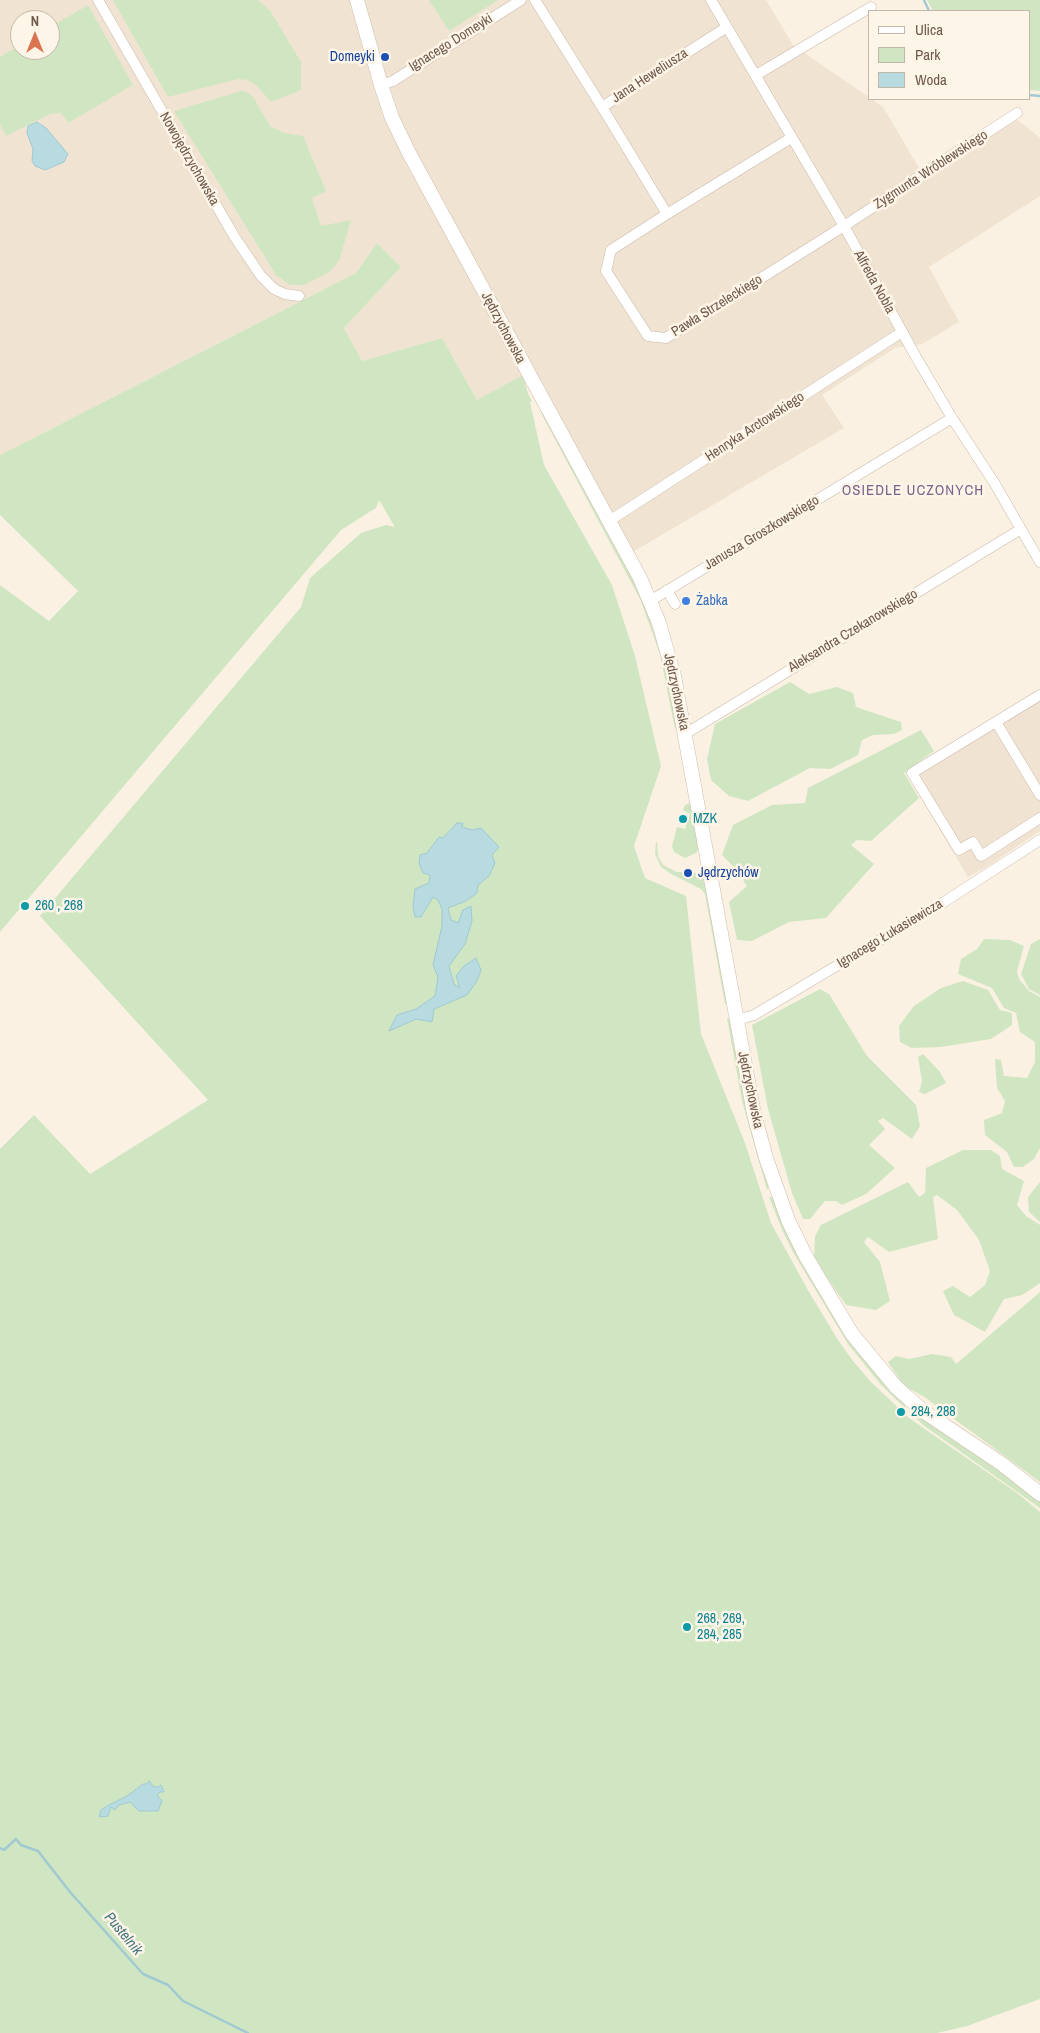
<!DOCTYPE html>
<html>
<head>
<meta charset="utf-8">
<style>
	body { margin:0 }
	#map { position:relative; width:1040px; height:2033px; overflow:hidden; background:#faf1e2; font-family:"Archivo Narrow",sans-serif }
	canvas { display:block }
	.legend { position:absolute; left:868px; top:10px; width:162px; height:90px; box-sizing:border-box; background:#fdf5e8; border:1px solid #c4b7a9; margin:0; padding:6px 9px; list-style:none; font-size:15px; color:#6f594b }
	.legend li { display:flex; align-items:center; gap:10px; height:25px }
	.legend b { width:25px; border:1px solid #c4b7a9 }
	.north { position:absolute; left:10px; top:10px; width:50px; height:50px; box-sizing:border-box; background:#fdf5e8; border:1px solid #c4b7a9; border-radius:50%; rotate:0deg; font-size:14px; font-weight:700; line-height:20px; text-align:center; color:#6f594b }
	.north::after { content:''; display:block; margin:auto; width:18px; height:22px; background:#db7250; clip-path:polygon(50% 0,100% 100%,50% 72%,0 100%) }
</style>
</head>
<body>
<div id="map">
<canvas width="1040" height="2033"></canvas>
<ul class="legend">
<li><b style="height:6px;background:#fff"></b>Ulica</li>
<li><b style="height:14px;background:#d0e6c2"></b>Park</li>
<li><b style="height:14px;background:#b8dbe1"></b>Woda</li>
</ul>
<div class="north">N</div>
</div>
<script>
const ctx = document.querySelector('canvas').getContext('2d');
ctx.lineJoin = 'round';
function fill(path, color) { ctx.fillStyle = color; ctx.fill(path, 'evenodd'); }
const poly = rows => new Path2D(rows.map(r => 'M' + r).join(''));
function trace(path, color, width, dash) { ctx.strokeStyle = color; ctx.lineWidth = width; ctx.lineCap = dash ? 'butt' : 'round'; ctx.setLineDash(dash || []); ctx.stroke(path); }
function drawText(font, color, halo, rows, align = 'center') {
  ctx.font = font + ' "Archivo Narrow",sans-serif'; ctx.lineWidth = 5; ctx.setLineDash([]); ctx.textBaseline = 'middle'; ctx.strokeStyle = halo; ctx.fillStyle = color; for (const [text, x, y, turn = 0] of rows) {
    ctx.save(); ctx.translate(x, y); ctx.rotate((+turn || 0) * Math.PI / 180); ctx.textAlign = isNaN(turn) ? turn : align; if (halo) ctx.strokeText(text, 0, 0); ctx.fillText(text, 0, 0); ctx.restore();
  }
}
fill(poly([
	[0,0,766,0,793,45,883,107,919,168,1009,113,1040,138,1040,196,929,267,959,322,922,344,895,348,822,395,844,428,624,557,524,375,477,400,442,338,362,361,344,328,401,267,377,243,356,273,0,455],
	[20,20,50,20,50,50,20,50],
	[1040,691,1040,831,988,866,968,877,906,773]
]), '#f1e3d1');
fill(poly([
	[113,0,258,0,271,12,301,62,301,90,271,102,256,85,247,80,238,79,168,97],
	[429,0,498,0,449,31],
	[927,0,1040,0,1040,91,1029,90,1029,11,933,11],
	[88,5,133,85,68,123,61,113,50,114,6,136,0,124,0,57,20,45,20,50,50,50,50,27],
	[241,91,247,92,253,97,270,126,284,133,303,136,326,191,312,198,321,226,351,220,339,261,328,273,303,285,290,285,276,275,174,111],
	[377,243,401,267,344,328,362,361,442,338,477,400,523,375,528,394,532,401,530,402,544,465,612,585,635,656,661,766,634,846,645,878,686,896,701,1034,745,1143,771,1223,809,1292,838,1340,853,1361,870,1381,909,1418,1017,1493,1040,1512,1040,1999,967,2026,937,2033,0,2033,0,1149,34,1115,90,1174,208,1100,40,916,301,607,310,578,361,533,386,525,395,527,379,500,376,508,341,530,0,932,0,585,49,621,78,591,0,515,0,455,356,273],
	[541,413,543,413,634,581,644,603,664,661,676,725,675,729,660,654,640,599],
	[790,682,809,694,837,687,853,693,856,707,901,722,902,730,894,734,873,735,862,740,858,755,830,769,810,768,748,801,729,796,711,780,707,759,715,724],
	[921,730,934,751,904,773,919,798,871,841,857,840,851,845,874,864,826,918,789,922,752,941,737,940,729,902,747,886,735,868,722,855,733,825,772,805,805,803,808,788],
	[690,803,692,804,699,848,696,853,685,858,674,852,672,846,677,827,685,829,690,814,683,810,685,805],
	[656,842,657,842,658,856,663,865,677,872,686,872,687,874,694,872,705,880,729,1003,725,1004,705,894,701,889,673,875,661,867,655,854],
	[984,939,1010,940,1024,946,1017,971,1019,979,1029,991,1040,997,1040,1148,1034,1159,1023,1167,1014,1167,1007,1152,985,1135,984,1120,1002,1113,1005,1101,997,1088,995,1059,1001,1060,1004,1076,1027,1078,1035,1062,1035,1042,1020,1032,1016,1013,1004,1008,992,988,958,974,961,959,977,949],
	[1040,939,1040,995,1029,989,1021,974,1031,944],
	[963,981,988,990,1000,1010,1012,1013,1012,1025,991,1039,941,1047,912,1048,900,1042,899,1026,914,1006,941,988],
	[820,989,829,994,867,1056,916,1105,920,1126,912,1139,883,1118,878,1121,885,1129,869,1145,895,1168,866,1194,842,1205,836,1201,825,1201,810,1219,803,1219,792,1193,768,1109,752,1025],
	[727,1018,731,1019,769,1186,767,1190,742,1101],
	[923,1054,940,1072,946,1083,925,1094,919,1092,922,1081,918,1057],
	[963,1150,991,1150,1000,1156,1002,1169,1024,1181,1017,1205,1026,1216,1040,1225,1040,1283,1022,1295,1004,1299,985,1332,954,1315,943,1291,953,1286,970,1297,985,1285,990,1271,979,1240,957,1210,937,1195,933,1197,938,1239,889,1252,868,1237,864,1242,880,1262,890,1301,876,1310,846,1305,814,1259,815,1236,821,1225,908,1182,919,1197,925,1193,926,1168],
	[1040,1182,1040,1222,1029,1212,1028,1197],
	[769,1197,774,1198,781,1214,904,1402,906,1409,881,1385,848,1344,794,1254,783,1232],
	[1040,1292,1040,1482,923,1396,904,1386,888,1362,896,1356,909,1359,932,1354,951,1357,956,1364],
	[915,1412,1040,1499,1040,1508,923,1425,913,1415]
]), '#d0e6c2');
const water = poly([
	[37,122,46,128,68,154,64,162,45,170,35,166,32,161,33,149,27,133,28,126,37,122],
	[457,823,463,823,462,827,472,830,481,828,499,847,492,855,495,863,489,876,478,885,477,893,466,901,448,908,451,920,458,923,463,910,471,906,472,921,465,944,449,966,454,984,460,988,456,976,464,966,476,958,481,970,477,981,467,995,434,1009,432,1022,416,1019,389,1031,397,1015,416,1009,435,996,438,977,433,965,442,926,442,909,438,900,433,897,421,917,415,917,413,906,415,889,429,883,430,875,423,873,419,863,420,855,427,853,439,837,443,838,457,823],
	[149,1781,154,1787,158,1787,161,1785,162,1787,164,1792,160,1792,157,1795,162,1801,158,1811,139,1811,130,1802,119,1805,115,1810,111,1807,108,1816,99,1817,101,1810,107,1806,127,1796,143,1784,147,1784,149,1781]
]);
fill(water, '#b8dbe1');
trace(water, '#a0c9d2', 1);
trace(poly([
	[924,0,929,11],
	[1029,95,1040,96],
	[0,1848,4,1850,16,1839,21,1845,38,1851,70,1892,143,1974,168,1985,183,2001,248,2033]
]), '#a0c9d2', 2.5);
const minor = poly([
	[98,0,234,236,261,276,274,289,285,294,299,296],
	[535,0,602,107],
	[711,0,844,226,916,357,952,418,995,484,1040,562],
	[756,75,871,7],
	[381,85,393,81,521,0],
	[791,138,667,214,611,250,606,271,648,336,666,338,844,226,1017,113],
	[667,214,602,107,727,27],
	[609,521,902,332],
	[667,590,675,604],
	[650,601,952,418],
	[1040,695,912,773,959,850,973,842,981,856,1040,818],
	[996,722,1040,795],
	[685,734,1021,529],
	[737,1020,754,1015,944,902,1040,840]
]);
const secondary = poly([
	[357,0,381,85,392,118,409,153,640,578,659,623,674,676,754,1114,766,1158,788,1220,805,1255,852,1334,896,1387,923,1411,1002,1464,1040,1494]
]);
trace(minor, '#c9b9aa', 11);
trace(secondary, '#cfbbaa', 15);
trace(minor, '#fff', 10);
trace(secondary, '#fff', 14);
for (const [x, y, r, color] of [
	[385,57,5,"#1a4fb4"],
	[686,601,5,"#3f7fe0"],
	[683,819,5,"#0f9aa8"],
	[688,873,5,"#1a4fb4"],
	[25,906,5,"#0f9aa8"],
	[901,1412,5,"#0f9aa8"],
	[687,1627,5,"#0f9aa8"]
]) { const dot = new Path2D(); dot.arc(x, y, r, 0, 2 * Math.PI); ctx.fillStyle = color; ctx.fill(dot); trace(dot, '#fdf5e8', 2); }
drawText('14px', '#6f594b', '#fdf5e8', [
	["Ignacego Domeyki",451,43,-32],
	["Jana Heweliusza",650,76,-33],
	["Nowojędrzychowska",189,159,60],
	["Zygmunta Wróblewskiego",931,170,-33],
	["Alfreda Nobla",874,282,61],
	["Pawła Strzeleckiego",717,306,-32],
	["Jędrzychowska",503,328,62],
	["Henryka Arctowskiego",755,427,-33],
	["Janusza Groszkowskiego",762,533,-31],
	["Aleksandra Czekanowskiego",853,631,-31],
	["Jędrzychowska",676,692,78],
	["Ignacego Łukasiewicza",890,934,-31],
	["Jędrzychowska",750,1090,78]
]);
drawText('14px', '#164399', '#fdf5e8', [
	["Domeyki",375,57],
	["Jędrzychów",698,873,"left"]
], 'right');
drawText('14px', '#366cbe', '#fdf5e8', [
	["Żabka",696,601]
], 'left');
drawText('14px', '#0d838f', '#fdf5e8', [
	["MZK",693,819],
	["260 , 268",35,906],
	["284, 288",911,1412],
	["268, 269,",697,1619],
	["284, 285",697,1635]
], 'left');
ctx.letterSpacing = '1px';
drawText('15px', '#7f638c', '#fdf5e8', [
	["OSIEDLE UCZONYCH",913,491]
]);
ctx.letterSpacing = '0px';
drawText('italic 15px', '#477681', '#fdf5e8', [
	["Pustelnik",123,1934,50]
]);
</script>
</body>
</html>
